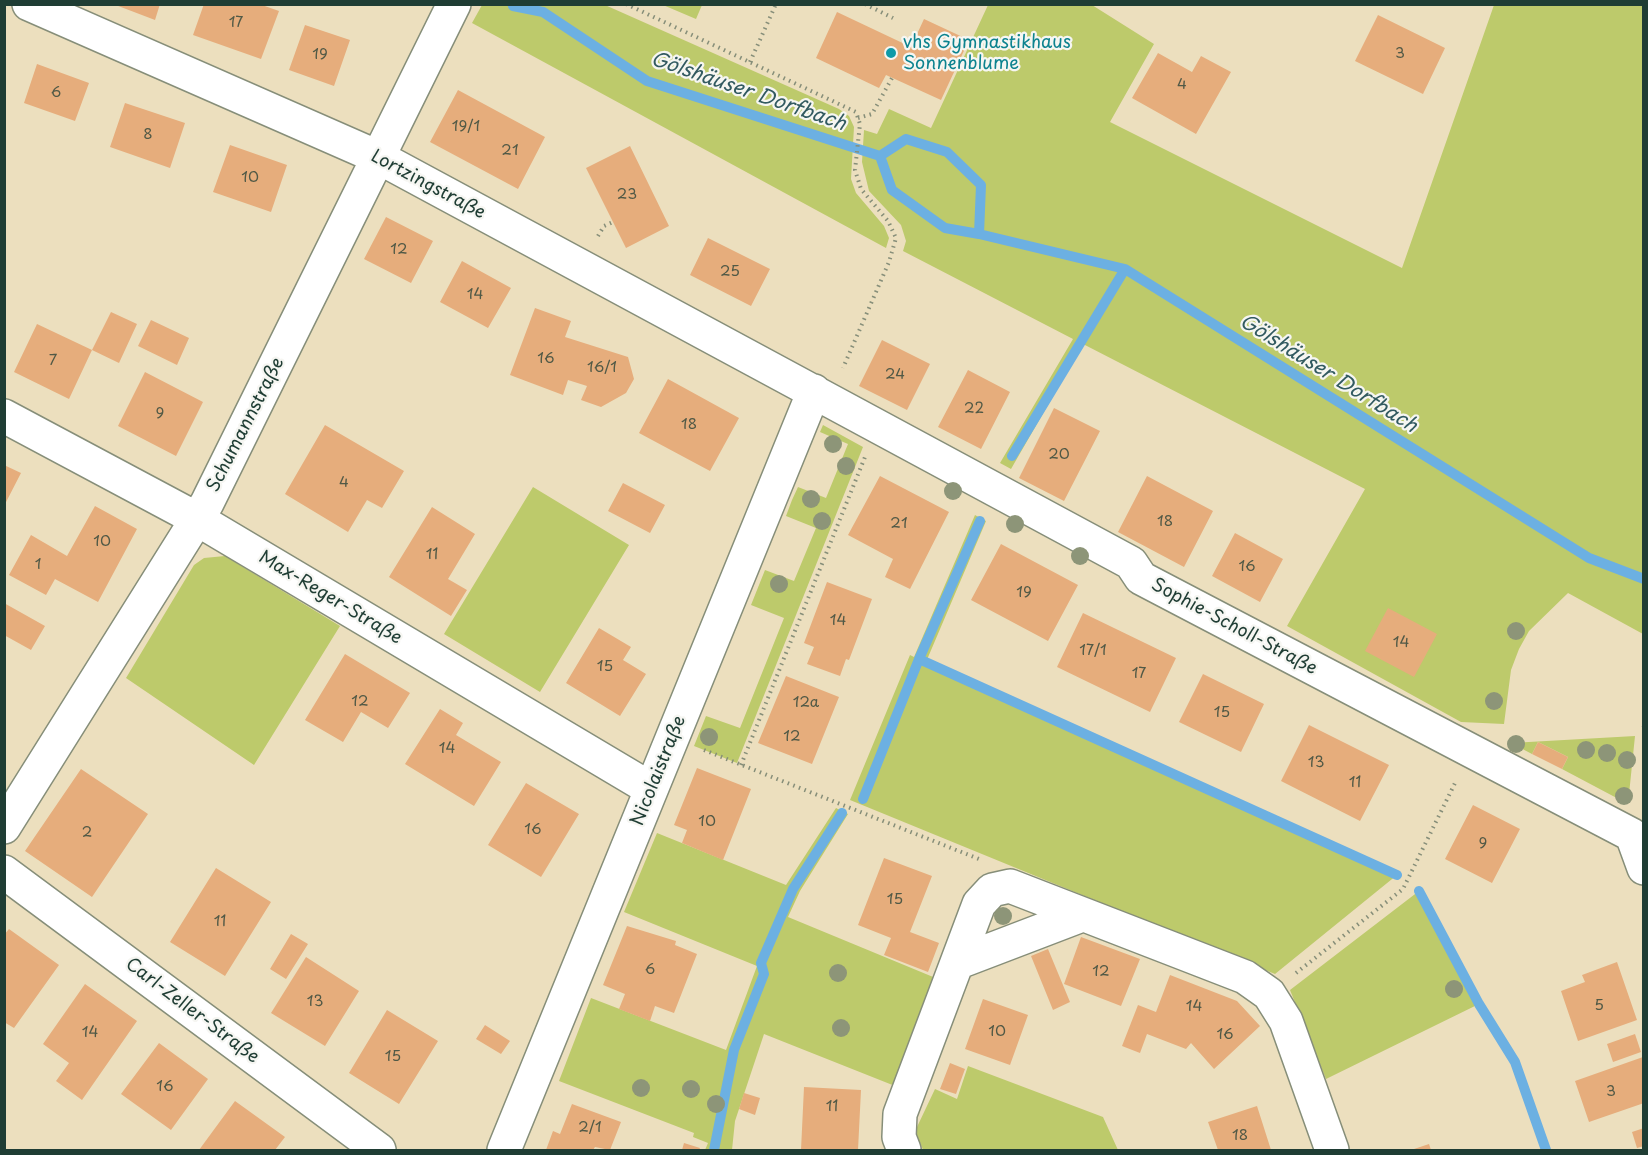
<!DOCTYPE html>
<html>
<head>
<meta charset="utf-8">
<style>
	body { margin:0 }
	#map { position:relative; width:1648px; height:1155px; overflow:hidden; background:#ecdfbe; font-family:"Playpen Sans",sans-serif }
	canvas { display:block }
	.frame { position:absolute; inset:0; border:6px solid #1f3d34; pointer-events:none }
</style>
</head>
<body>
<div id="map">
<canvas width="1648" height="1155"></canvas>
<div class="frame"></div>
</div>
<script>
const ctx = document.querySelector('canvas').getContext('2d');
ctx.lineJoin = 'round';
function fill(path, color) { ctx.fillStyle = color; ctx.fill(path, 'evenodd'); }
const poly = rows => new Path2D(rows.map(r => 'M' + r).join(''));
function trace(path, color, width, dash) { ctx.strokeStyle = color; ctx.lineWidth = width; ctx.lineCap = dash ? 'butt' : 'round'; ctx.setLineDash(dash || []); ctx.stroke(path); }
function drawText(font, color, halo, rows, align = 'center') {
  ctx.font = font + ' "Playpen Sans",sans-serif'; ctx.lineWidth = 4.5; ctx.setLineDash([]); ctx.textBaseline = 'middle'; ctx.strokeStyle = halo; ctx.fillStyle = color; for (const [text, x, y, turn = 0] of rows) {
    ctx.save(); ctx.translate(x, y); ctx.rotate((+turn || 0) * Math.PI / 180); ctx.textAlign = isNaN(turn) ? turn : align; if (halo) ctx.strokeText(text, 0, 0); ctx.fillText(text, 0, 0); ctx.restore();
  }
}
fill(poly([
	[482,5,605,5,839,109,849,116,854,127,851,179,856,193,884,226,889,238,886,248,472,23],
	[663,5,702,5,696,19],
	[988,5,1092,5,1154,44,1110,122,1402,268,1494,5,1643,5,1643,634,1568,593,1529,631,1519,649,1511,670,1504,724,1461,722,1287,626,1365,489,1083,344,1011,469,1000,463,1073,339,903,251,906,241,901,225,869,191,862,162,864,130,877,134,889,109,931,128],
	[823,425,863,447,737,763,694,746,706,716,740,728,784,618,751,605,765,570,794,581,816,528,786,516,792,500,798,487,826,498,848,444,820,432],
	[533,487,629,545,540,692,444,634],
	[975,515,986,521,926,662,1397,875,1275,974,850,800,910,655,914,657],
	[225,556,340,626,254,765,126,678,194,565,204,558],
	[1635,736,1628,804,1562,769,1568,757,1538,742,1532,754,1511,743],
	[836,808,848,814,800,891,788,917,938,979,895,1086,764,1034,735,1121,732,1150,705,1150,708,1143,693,1137,694,1133,559,1081,591,998,726,1050,757,966,624,912,657,833,786,885],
	[1419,891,1479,1004,1326,1079,1290,990],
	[968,1066,1103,1117,1118,1150,923,1150,917,1135,917,1127,935,1089,957,1099]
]), '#bdca6b');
trace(poly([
	[513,6,543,12,647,81,880,156,892,190,945,228,979,234,1125,269,1589,558,1644,579],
	[880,156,906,139,947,152,981,185,979,234],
	[1012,456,1125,269],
	[919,659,1397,875],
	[863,799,919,659,980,521],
	[1419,891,1479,1004,1515,1062,1546,1150],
	[714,1150,734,1050,764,974,761,963,793,889,842,813]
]), '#6cb0e2', 10);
fill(poly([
	[113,4,160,4,155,20],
	[204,4,259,4,279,11,261,59,193,35],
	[837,12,911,47,924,19,969,40,941,100,886,75,879,88,816,58],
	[1378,15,1445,48,1423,94,1355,61],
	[305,25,350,40,334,86,289,70],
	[1158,53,1192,72,1201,56,1231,72,1196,134,1132,98],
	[37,64,89,83,75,121,24,103],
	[458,90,545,137,518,189,430,142],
	[125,103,185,123,170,168,110,147],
	[230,145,287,165,271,212,213,192],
	[630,146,669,226,626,248,586,168],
	[386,217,433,241,411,283,364,259],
	[708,238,770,269,751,306,690,275],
	[462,261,511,288,488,328,440,302],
	[535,308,571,321,565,337,628,357,634,379,626,393,601,407,581,400,587,386,568,380,563,395,510,375],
	[111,312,137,324,119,363,92,350,69,399,14,372,37,324,92,350],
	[151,320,189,338,177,365,138,346],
	[882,340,930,364,907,410,859,386],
	[968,370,1010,392,981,449,938,427],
	[145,372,203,402,176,456,118,426],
	[668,379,739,418,710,471,639,433],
	[1054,408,1100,431,1064,501,1019,478],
	[325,425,404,471,382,508,367,500,348,532,285,494],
	[4,465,21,473,4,506],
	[880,476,949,512,910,589,885,577,893,559,848,535],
	[1147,476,1213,511,1184,567,1118,532],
	[623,483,665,505,650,533,608,511],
	[95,506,137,529,98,602,55,579,46,595,9,575,31,535,67,556],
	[432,507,475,534,448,579,467,590,451,616,389,577],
	[1235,533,1283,559,1260,602,1212,576],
	[1001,544,1078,585,1048,641,971,600],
	[827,582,872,599,849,660,846,659,840,676,807,664,814,647,804,643],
	[4,603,45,626,31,650,4,635],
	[1388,608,1437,634,1414,677,1365,651],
	[1083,613,1176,658,1150,712,1057,667],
	[599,628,631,647,623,660,646,674,620,716,566,683],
	[345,654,410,693,388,728,361,712,343,742,305,720],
	[1203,674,1264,704,1241,752,1179,722],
	[786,676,839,697,812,764,758,743],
	[440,709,463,723,456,735,501,762,474,806,405,764],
	[1309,725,1389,765,1360,821,1281,781],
	[1538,742,1568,757,1562,769,1532,754],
	[697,768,751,789,723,860,682,843,687,830,674,825],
	[81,769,148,814,92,897,25,851],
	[526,783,579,814,541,877,488,845],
	[1473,805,1520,829,1492,883,1445,859],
	[884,858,932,876,910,932,939,943,928,972,884,955,891,938,858,925],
	[216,868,271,902,225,976,170,942],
	[627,926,676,941,675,945,697,954,674,1013,655,1006,650,1021,619,1009,625,994,603,985],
	[9,929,59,965,14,1028,4,1022,4,935],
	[291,934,308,944,286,979,270,969],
	[1081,937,1140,959,1121,1006,1064,984],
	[1048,949,1070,1002,1053,1010,1031,956],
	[306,957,359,991,325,1046,271,1013],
	[1617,962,1637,1020,1578,1041,1561,991,1585,982,1582,975],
	[1170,975,1237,1001,1260,1026,1214,1069,1191,1043,1186,1049,1147,1034,1140,1053,1122,1046,1138,1005,1156,1012],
	[85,984,137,1021,82,1100,56,1081,69,1063,43,1044],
	[983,999,1028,1015,1010,1065,965,1049],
	[387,1010,438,1041,399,1104,349,1073],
	[485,1025,510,1041,501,1054,476,1039],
	[1635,1034,1641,1052,1613,1062,1607,1044],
	[159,1043,208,1079,171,1130,121,1094],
	[1643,1057,1644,1103,1589,1122,1575,1081],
	[950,1063,965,1069,956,1094,940,1089],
	[804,1087,861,1090,858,1150,801,1150],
	[744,1093,760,1098,755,1115,739,1109],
	[235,1101,285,1137,275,1150,199,1150],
	[572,1104,621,1122,610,1150,595,1147,593,1150,546,1150,553,1131,560,1134],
	[1257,1106,1271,1150,1218,1150,1208,1122],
	[1644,1128,1644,1146,1637,1148,1632,1132],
	[684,1143,700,1148,699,1150,682,1150],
	[1429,1144,1431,1150,1411,1150]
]), '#e6ad7c');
const minor = poly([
	[29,4,380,158,1131,563,1141,578,1632,835,1644,868],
	[4,416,197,519,651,789],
	[4,827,207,503,454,4],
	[4,872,379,1150],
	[959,962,1082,915],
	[504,1150,814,391],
	[904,1150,899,1137,900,1114,979,904,992,890,1010,886,1245,977,1269,994,1286,1021,1332,1150]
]);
trace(minor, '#868e79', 36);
trace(poly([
	[626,4,856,112,860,124,855,170,861,189,888,221,896,238,889,262,843,368],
	[865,4,893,18],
	[750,62,776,4],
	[858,118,872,114,892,78],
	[598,236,604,226,613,222],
	[1643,728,1644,727],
	[704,750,979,859],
	[741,765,865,457],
	[1296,973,1403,889,1456,781]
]), '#868e79', 4, [1.5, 4.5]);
trace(minor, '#fff', 33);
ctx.fillStyle = '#8d9578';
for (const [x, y] of [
	[833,444],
	[846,466],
	[953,491],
	[811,499],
	[822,521],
	[1015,524],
	[1080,556],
	[779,584],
	[1516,631],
	[1494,701],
	[709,737],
	[1516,744],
	[1586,750],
	[1607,753],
	[1627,760],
	[1624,796],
	[1003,916],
	[838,973],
	[1454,989],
	[841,1028],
	[641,1088],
	[691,1089],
	[716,1104]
]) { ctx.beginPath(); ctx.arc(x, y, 9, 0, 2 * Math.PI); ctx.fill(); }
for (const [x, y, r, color] of [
	[891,53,6,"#0f9aa8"]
]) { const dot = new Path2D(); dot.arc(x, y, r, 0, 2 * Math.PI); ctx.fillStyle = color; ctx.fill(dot); trace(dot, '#f6f6f2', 2); }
drawText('15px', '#515946', null, [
	["17",236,23],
	["3",1400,54],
	["19",320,55],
	["4",1182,85],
	["6",56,93],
	["19/1",466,127],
	["8",148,135],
	["21",510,151],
	["10",250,178],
	["23",627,195],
	["12",399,250],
	["25",730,272],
	["14",475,295],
	["16",546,359],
	["7",53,361],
	["16/1",602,368],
	["24",895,375],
	["22",974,409],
	["9",160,414],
	["18",689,425],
	["20",1059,455],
	["4",344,483],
	["18",1165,522],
	["21",899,524],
	["10",102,542],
	["11",432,555],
	["1",38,565],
	["16",1247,567],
	["19",1024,593],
	["14",838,621],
	["14",1401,643],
	["17/1",1093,651],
	["15",605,667],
	["17",1139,674],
	["12",360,702],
	["12a",806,703],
	["15",1222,713],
	["12",792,737],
	["14",447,749],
	["13",1316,763],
	["11",1355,783],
	["10",707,822],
	["16",533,830],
	["2",87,833],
	["9",1483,844],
	["15",895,900],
	["11",220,922],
	["6",650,970],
	["12",1101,972],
	["13",315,1002],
	["5",1599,1006],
	["14",1194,1007],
	["10",997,1032],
	["14",90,1033],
	["16",1225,1035],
	["15",393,1057],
	["16",165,1087],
	["3",1611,1092],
	["11",832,1107],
	["2/1",590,1128],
	["18",1240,1136]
]);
drawText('18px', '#0d838f', '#f6f6f2', [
	["vhs Gymnastikhaus",903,43],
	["Sonnenblume",903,64]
], 'left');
drawText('18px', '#1f3d34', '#f6f6f2', [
	["Lortzingstraße",428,185,28],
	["Schumannstraße",246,425,-63],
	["Max-Reger-Straße",330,598,31],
	["Sophie-Scholl-Straße",1234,627,28],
	["Nicolaistraße",659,771,-68],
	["Carl-Zeller-Straße",192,1011,37]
]);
drawText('italic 20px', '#325a60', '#f6f6f2', [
	["Gölshäuser Dorfbach",748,92,19],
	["Gölshäuser Dorfbach",1328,374,32]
]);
</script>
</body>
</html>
